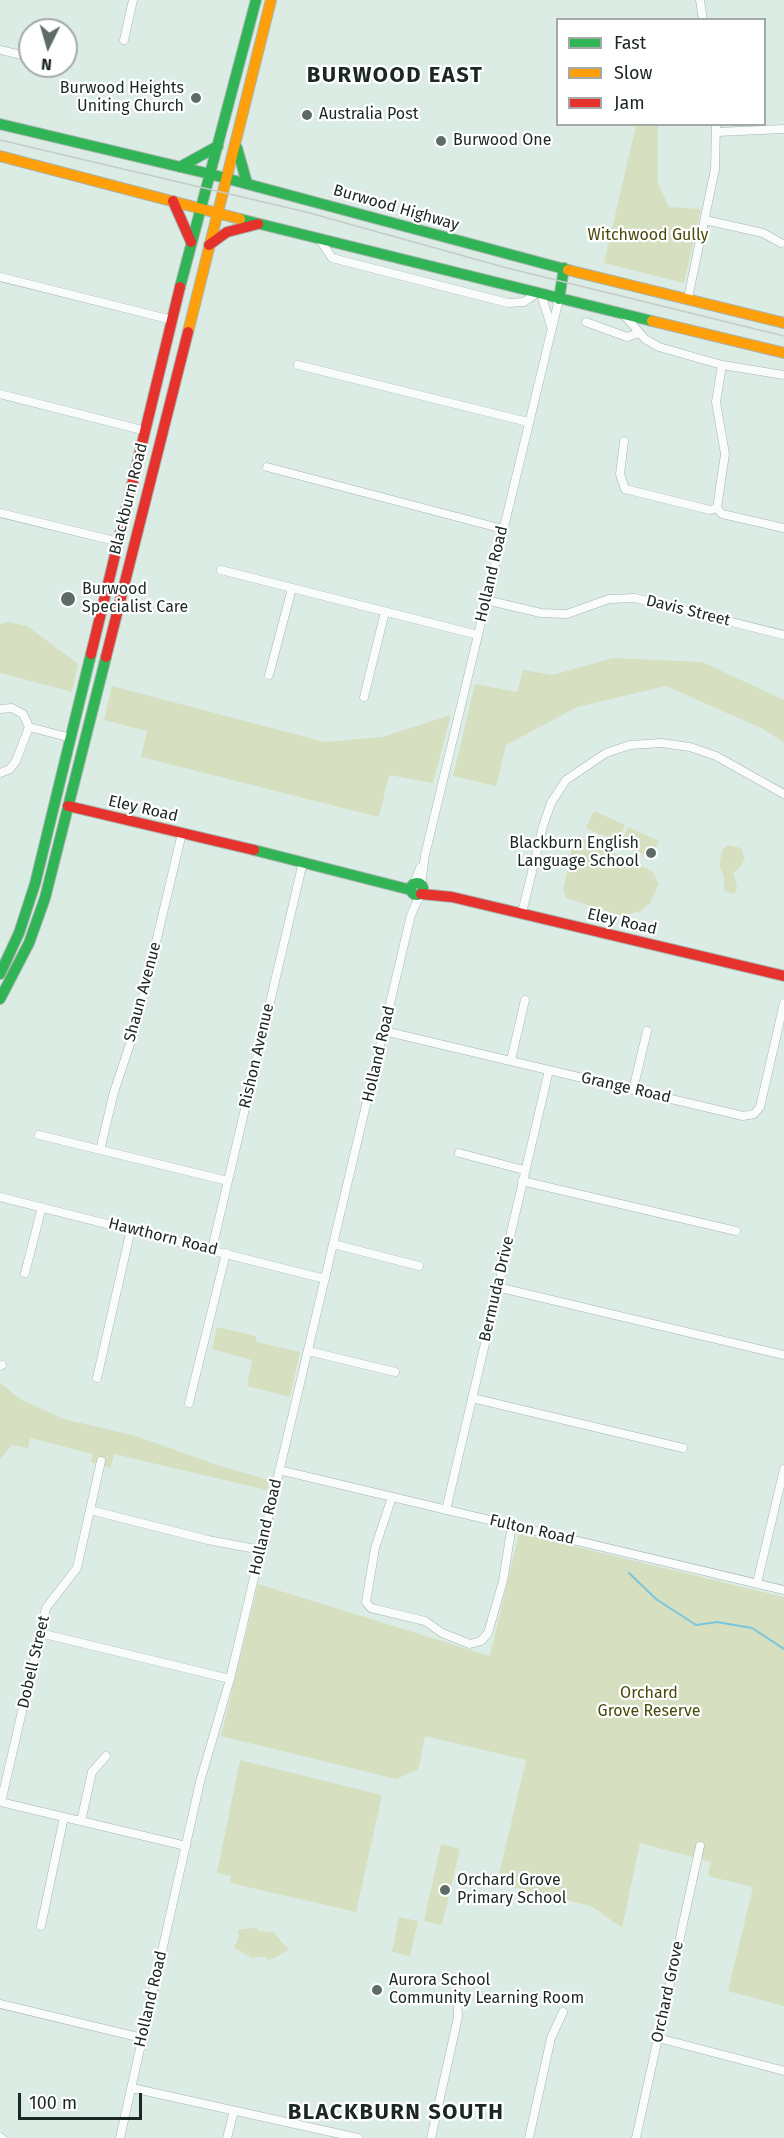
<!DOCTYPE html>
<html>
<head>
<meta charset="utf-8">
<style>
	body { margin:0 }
	#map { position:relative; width:784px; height:2138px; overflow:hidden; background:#dbece5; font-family:"Fira Sans",sans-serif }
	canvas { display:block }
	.legend { position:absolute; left:556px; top:18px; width:210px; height:108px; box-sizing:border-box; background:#fff; border:2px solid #a4a9a7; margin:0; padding:8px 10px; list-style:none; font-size:18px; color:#1b2722 }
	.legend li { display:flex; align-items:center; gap:12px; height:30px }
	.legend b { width:30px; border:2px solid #a4a9a7 }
	.north { position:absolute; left:18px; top:18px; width:60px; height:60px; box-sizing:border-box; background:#fff; border:2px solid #a4a9a7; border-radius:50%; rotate:185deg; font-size:16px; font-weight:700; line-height:24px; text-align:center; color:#1b2722 }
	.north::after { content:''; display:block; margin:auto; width:21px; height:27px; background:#5e6c66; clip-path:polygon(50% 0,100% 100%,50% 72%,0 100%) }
	.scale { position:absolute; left:18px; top:2093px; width:124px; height:27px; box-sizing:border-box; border:3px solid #1b2722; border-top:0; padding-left:8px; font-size:18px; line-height:21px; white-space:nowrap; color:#1b2722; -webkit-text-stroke:4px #fff; paint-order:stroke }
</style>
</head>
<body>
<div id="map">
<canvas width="784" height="2138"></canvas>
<ul class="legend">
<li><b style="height:8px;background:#30b455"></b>Fast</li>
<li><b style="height:8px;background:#ff9f0a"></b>Slow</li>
<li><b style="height:8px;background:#e5322d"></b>Jam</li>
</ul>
<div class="north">N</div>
<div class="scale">100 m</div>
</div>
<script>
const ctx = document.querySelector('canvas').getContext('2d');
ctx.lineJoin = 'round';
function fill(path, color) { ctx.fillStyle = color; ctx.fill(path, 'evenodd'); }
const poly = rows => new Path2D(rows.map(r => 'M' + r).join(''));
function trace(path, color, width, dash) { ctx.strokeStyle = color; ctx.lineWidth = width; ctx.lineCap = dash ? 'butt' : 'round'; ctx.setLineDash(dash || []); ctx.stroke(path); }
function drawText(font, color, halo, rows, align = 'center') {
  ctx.font = font + ' "Fira Sans",sans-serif'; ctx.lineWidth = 4.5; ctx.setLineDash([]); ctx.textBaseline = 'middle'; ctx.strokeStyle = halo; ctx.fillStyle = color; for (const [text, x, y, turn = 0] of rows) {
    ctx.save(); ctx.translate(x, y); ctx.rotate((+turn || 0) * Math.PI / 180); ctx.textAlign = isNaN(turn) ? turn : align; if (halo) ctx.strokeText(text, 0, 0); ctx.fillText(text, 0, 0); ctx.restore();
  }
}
fill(poly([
	[636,125,658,125,658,183,669,207,701,209,684,283,604,263],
	[8,622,27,626,78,664,72,692,0,673,0,624],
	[613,658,702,662,784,700,784,743,763,729,666,686,577,707,506,745,496,786,453,776,475,684,517,692,523,670,552,675],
	[112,686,325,742,382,737,451,715,433,783,389,775,379,817,141,757,147,731,104,720],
	[594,811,625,825,617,842,586,828],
	[628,827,659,841,651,858,620,844],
	[581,838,652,871,659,884,650,903,641,911,622,916,566,898,563,890,573,843],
	[728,845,741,848,745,858,740,867,733,873,737,886,736,893,731,894,724,890,724,877,719,864,723,849],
	[217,1327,256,1336,256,1342,300,1352,290,1397,247,1386,252,1360,212,1349],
	[0,1383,20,1399,64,1419,136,1436,220,1466,269,1480,267,1490,114,1454,111,1468,91,1462,93,1454,30,1438,28,1448,12,1445,0,1459],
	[519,1533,784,1597,784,2006,728,1991,753,1887,708,1876,711,1862,640,1843,622,1928,591,1906,497,1883,526,1760,425,1736,418,1770,396,1779,221,1736,258,1584,490,1656],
	[240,1760,382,1795,356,1912,230,1883,231,1876,217,1873],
	[441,1844,460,1849,442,1925,424,1921],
	[399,1917,418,1921,410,1956,392,1952],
	[258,1927,258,1931,273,1932,289,1950,268,1961,267,1957,255,1957,254,1959,234,1948,239,1937,238,1930]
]), '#d6dfc0');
trace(poly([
	[629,1573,656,1599,696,1625,717,1622,752,1628,784,1649]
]), '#7bc5db', 2);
const street = poly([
	[700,0,703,20],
	[124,40,133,0],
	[0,50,30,57],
	[717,132,784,129],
	[705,220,763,233,781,243],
	[320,240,332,258,508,303,524,302,537,293],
	[0,277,172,320],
	[541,294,551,326],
	[688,298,715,169,716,124],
	[625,316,645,339,659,347,722,365,784,375],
	[586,322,627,337,639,333],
	[298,365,528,422],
	[0,394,146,431],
	[624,441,620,474,625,489,710,510,717,508,722,514,784,528],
	[267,467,503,529],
	[717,508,725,454,716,402,722,365],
	[0,513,119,542],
	[221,570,478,635],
	[486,600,541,613,567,614,609,599,635,598,784,635],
	[269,675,292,588],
	[364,697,385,612],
	[0,709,12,708,23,714,29,727,16,761,10,769,0,773],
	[29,727,71,738],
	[414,884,420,868],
	[421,884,425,855,559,299],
	[522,913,543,826,551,803,566,780,606,753,630,745,661,743,690,747,716,756,784,794],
	[384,1031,743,1116,754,1114,760,1107,784,1003],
	[511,1060,525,1000],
	[633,1090,647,1031],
	[39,1135,228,1181],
	[100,1150,114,1092,136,1026,182,833],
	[459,1153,524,1170],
	[522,1181,736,1231],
	[0,1197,325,1279],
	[333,1244,419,1266],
	[212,1249,303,862],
	[25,1273,42,1207],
	[497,1287,784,1355],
	[308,1351,395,1372],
	[0,1366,2,1365],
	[97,1378,131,1229],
	[472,1398,683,1448],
	[189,1403,226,1253],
	[279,1470,784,1590],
	[392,1497,375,1548,366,1602,371,1608,425,1621,442,1633,470,1644,481,1641,488,1633,503,1581,512,1525],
	[90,1510,208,1540,261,1550],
	[446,1510,549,1070],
	[757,1583,784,1469],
	[40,1633,230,1679],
	[0,1802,186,1846],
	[1,1802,46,1608,77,1568,101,1461],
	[81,1821,92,1772,106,1756],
	[41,1926,64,1817],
	[0,2004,142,2038],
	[658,2038,784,2071],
	[132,2088,358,2138],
	[0,2137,2,2138],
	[120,2138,200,1782,230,1679,411,915,420,895],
	[227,2138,234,2111],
	[431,2138,458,2017,457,1991],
	[529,2138,551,2038,563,2012],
	[636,2138,700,1846]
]);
const fast = poly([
	[0,124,210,174,568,270],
	[237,148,247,183],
	[180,167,218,146],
	[240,219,652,321],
	[180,287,256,0],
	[559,299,564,268],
	[254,850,411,890],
	'411 889a6 6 0 1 1 12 0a6 6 0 1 1-12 0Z',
	[0,974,19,933,35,884,91,654],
	[0,999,29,943,45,898,106,657]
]);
const slow = poly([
	[0,156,240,219],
	[568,270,784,323],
	[652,321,784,353],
	[188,332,271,0]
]);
const jam = poly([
	[173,201,191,242],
	[209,245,227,232,258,224],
	[91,654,180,287],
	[106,657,188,332],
	[68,806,254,850],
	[421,894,452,897,784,976]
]);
trace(street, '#a7b4af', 9);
trace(fast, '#a7b4af', 12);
trace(slow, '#a7b4af', 12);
trace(jam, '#a7b4af', 12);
trace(street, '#fafcfb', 8);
trace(fast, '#30b455', 10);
trace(slow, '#ff9f0a', 10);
trace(jam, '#e5322d', 10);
trace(poly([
	[0,140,306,212,507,268,784,336]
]), '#c6cac8', 1.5);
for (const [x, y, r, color] of [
	[196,98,6,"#5e6c66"],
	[307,115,6,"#5e6c66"],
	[441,141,6,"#5e6c66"],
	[68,599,8,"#5e6c66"],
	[651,853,6,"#5e6c66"],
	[445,1890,6,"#5e6c66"],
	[377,1990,6,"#5e6c66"]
]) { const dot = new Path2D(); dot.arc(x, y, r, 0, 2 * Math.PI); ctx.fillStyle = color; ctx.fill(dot); trace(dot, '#fff', 2); }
drawText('16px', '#1b2722', '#fff', [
	["Burwood Heights",184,89,"right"],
	["Uniting Church",184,107,"right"],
	["Australia Post",319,115],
	["Burwood One",453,141],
	["Burwood",82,590],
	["Specialist Care",82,608],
	["Blackburn English",639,844,"right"],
	["Language School",639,862,"right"],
	["Orchard Grove",457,1881],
	["Primary School",457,1899],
	["Aurora School",389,1981],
	["Community Learning Room",389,1999]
], 'left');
drawText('16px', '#1b2722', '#fff', [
	["Burwood Highway",396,208,16],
	["Blackburn Road",129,499,-76],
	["Holland Road",492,574,-77],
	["Davis Street",688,611,14],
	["Eley Road",143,809,13],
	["Eley Road",622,922,13],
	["Shaun Avenue",143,992,-75],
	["Holland Road",379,1054,-77],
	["Rishon Avenue",257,1056,-77],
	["Grange Road",626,1088,13],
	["Hawthorn Road",163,1237,14],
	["Bermuda Drive",497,1289,-77],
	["Holland Road",266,1527,-77],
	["Fulton Road",532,1530,13],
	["Dobell Street",34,1662,-77],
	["Orchard Grove",668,1992,-78],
	["Holland Road",151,1999,-77]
]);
drawText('16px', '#484a0a', '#fff', [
	["Witchwood Gully",648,236],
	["Orchard",649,1694],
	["Grove Reserve",649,1712]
]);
ctx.letterSpacing = '1.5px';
drawText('bold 22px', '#1b2722', '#fff', [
	["BURWOOD EAST",395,76],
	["BLACKBURN SOUTH",396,2113]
]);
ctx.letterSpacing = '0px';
</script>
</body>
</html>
